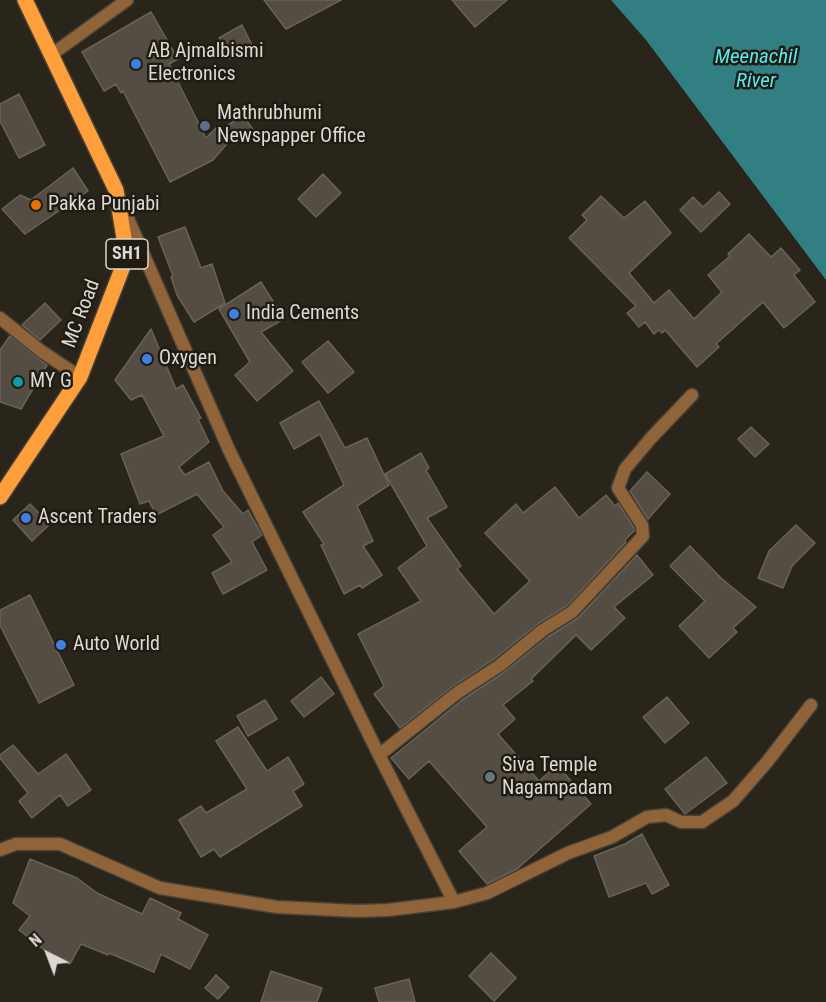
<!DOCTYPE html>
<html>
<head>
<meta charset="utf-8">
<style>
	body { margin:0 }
	#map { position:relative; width:826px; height:1002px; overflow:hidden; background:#2a251b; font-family:"Roboto Condensed",sans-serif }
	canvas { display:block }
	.north { position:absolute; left:18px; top:924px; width:60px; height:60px; -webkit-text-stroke:4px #211c12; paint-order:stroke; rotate:318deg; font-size:16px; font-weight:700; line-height:24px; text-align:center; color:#dcd8d2 }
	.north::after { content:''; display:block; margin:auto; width:21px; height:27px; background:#dcd8d2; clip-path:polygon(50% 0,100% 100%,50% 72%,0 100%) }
</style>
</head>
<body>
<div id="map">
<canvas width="826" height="1002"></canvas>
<div class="north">N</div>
</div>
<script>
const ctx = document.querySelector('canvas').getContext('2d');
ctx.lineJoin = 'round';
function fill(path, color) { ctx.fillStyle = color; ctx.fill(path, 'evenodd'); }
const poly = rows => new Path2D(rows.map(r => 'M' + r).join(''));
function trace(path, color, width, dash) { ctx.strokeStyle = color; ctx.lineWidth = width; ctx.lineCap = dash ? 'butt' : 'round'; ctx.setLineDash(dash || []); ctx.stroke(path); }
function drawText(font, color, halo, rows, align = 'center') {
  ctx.font = font + ' "Roboto Condensed",sans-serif'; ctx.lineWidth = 5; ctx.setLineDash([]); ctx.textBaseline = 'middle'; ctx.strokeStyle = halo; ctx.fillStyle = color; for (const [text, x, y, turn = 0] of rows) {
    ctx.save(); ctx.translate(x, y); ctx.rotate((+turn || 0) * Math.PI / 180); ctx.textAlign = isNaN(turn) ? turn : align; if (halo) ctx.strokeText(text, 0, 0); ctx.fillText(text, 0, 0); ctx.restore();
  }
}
fill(poly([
	[611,0,826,0,826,280,646,40]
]), '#317f83');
const building = poly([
	[264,0,341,0,286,29,264,0],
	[452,0,507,0,475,27,452,0],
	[151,12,178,59,169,64,206,138,216,128,219,131,248,112,252,116,247,121,254,131,234,144,231,139,213,160,170,182,123,91,121,93,116,84,104,91,82,52,151,12],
	[242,25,253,47,230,59,219,38,242,25],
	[19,94,45,145,19,158,0,121,0,104,19,94],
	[73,168,88,191,25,234,2,209,20,195,31,200,73,168],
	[323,174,341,193,316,217,298,199,323,174],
	[719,192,730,204,701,232,680,210,693,197,703,207,719,192],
	[601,196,624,218,645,201,671,233,629,273,654,303,669,290,694,319,722,292,708,275,730,256,728,254,749,234,771,257,781,248,800,270,794,275,815,302,784,328,763,302,716,344,719,347,697,367,665,330,662,333,659,330,654,334,645,322,639,327,627,313,636,306,569,238,587,220,582,215,601,196],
	[185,227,201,268,212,264,225,303,194,322,177,295,171,277,173,276,158,237,185,227],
	[261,282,284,319,261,332,293,371,257,401,235,375,250,362,219,309,261,282],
	[45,303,61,320,40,340,22,325,45,303],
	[151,329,176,389,183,385,201,418,198,419,209,442,179,467,185,475,209,462,223,491,243,514,248,510,262,535,252,542,267,570,223,594,212,573,232,562,213,535,224,527,197,494,156,515,149,501,140,504,121,454,164,436,142,395,131,400,115,380,151,329],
	[10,336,47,365,21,409,0,402,0,350,10,336],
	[328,341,354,372,328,393,302,362,328,341],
	[319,401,345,448,367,438,389,485,357,506,373,541,363,546,382,575,362,588,360,585,344,594,321,545,324,544,303,512,344,485,320,434,294,449,280,423,319,401],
	[751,427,769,444,755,457,738,439,751,427],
	[421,453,429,468,426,470,447,507,427,518,461,566,457,569,494,614,530,581,485,533,516,504,523,513,555,487,579,518,606,495,615,506,618,503,634,528,634,531,625,540,626,542,567,606,538,624,494,659,452,687,400,728,374,694,384,686,358,634,421,601,398,568,427,546,385,474,421,453],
	[647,472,670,494,648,519,630,491,647,472],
	[30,504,50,524,32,541,13,520,30,504],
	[796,525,815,543,792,566,783,588,758,578,769,551,796,525],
	[690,546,721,578,756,607,733,628,737,632,709,658,679,626,705,601,670,566,690,546],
	[637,555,653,575,614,607,625,618,591,650,576,635,531,679,533,681,503,705,515,719,498,734,539,781,557,765,591,804,517,869,487,884,459,851,487,827,429,761,409,779,391,758,462,700,503,673,548,637,578,618,637,555],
	[30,595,74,685,39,703,0,625,0,610,30,595],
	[321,677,334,694,304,717,291,701,321,677],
	[667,697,689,723,665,743,643,717,667,697],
	[265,700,277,719,248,736,237,716,265,700],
	[238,727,267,771,288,757,304,784,293,791,302,806,220,857,214,849,201,857,179,820,201,806,206,813,247,789,216,741,238,727],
	[13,745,38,774,66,754,91,790,68,806,60,795,32,818,19,801,28,793,0,758,0,755,13,745],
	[706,757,727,783,685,814,665,789,706,757],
	[642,834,669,885,652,894,646,883,609,897,594,856,625,844,642,834],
	[30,859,77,878,97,893,142,914,150,898,181,913,178,919,208,935,190,969,161,954,154,972,109,953,108,955,81,944,70,964,56,959,19,930,30,916,13,903,30,859],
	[491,953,516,978,494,1001,469,976,491,953],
	[271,971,322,988,317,1002,261,1002,271,971],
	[216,975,229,987,218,999,205,988,216,975],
	[409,979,415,1002,379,1002,375,988,409,979]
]);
fill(building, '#544d43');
trace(building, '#686257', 1.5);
const minor = poly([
	[51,55,127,0],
	[122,205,229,450,379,755,454,902],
	[0,318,41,351,80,377],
	[379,755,457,693,499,666,543,630,572,612,643,536,642,525,618,488,625,469,651,438,692,395],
	[0,850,16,844,60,844,160,888,277,907,357,911,388,910,454,902,487,893,568,853,612,837,647,817,666,815,681,822,702,822,733,801,767,762,811,705]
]);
const primary = poly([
	[0,497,80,377,127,256,116,190,25,0]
]);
trace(minor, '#464238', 15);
trace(primary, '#464238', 18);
trace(minor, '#916339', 12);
trace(primary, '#fe9f3b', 15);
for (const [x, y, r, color] of [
	[136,64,6,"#3f7fe0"],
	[205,126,6,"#5c6f8a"],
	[36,205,6,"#e8710a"],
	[234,314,6,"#3f7fe0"],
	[147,359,6,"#3f7fe0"],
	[18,382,6,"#0f9aa8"],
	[26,518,6,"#3f7fe0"],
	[61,645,6,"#3f7fe0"],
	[490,777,6,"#6b7280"]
]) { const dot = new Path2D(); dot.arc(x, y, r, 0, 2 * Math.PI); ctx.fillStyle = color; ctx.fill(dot); trace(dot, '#211c12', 2); }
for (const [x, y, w] of [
	[127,254,42]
]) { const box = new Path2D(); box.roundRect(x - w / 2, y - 15, w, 30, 4.5); ctx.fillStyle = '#211c12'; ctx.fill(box); trace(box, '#dcd8d2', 1.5); }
drawText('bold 18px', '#dcd8d2', null, [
	["SH1",127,254]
]);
drawText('20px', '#dcd8d2', '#211c12', [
	["AB Ajmalbismi",148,52],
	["Electronics",148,75],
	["Mathrubhumi",217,114],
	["Newspapper Office",217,137],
	["Pakka Punjabi",48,205],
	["India Cements",246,314],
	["Oxygen",159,359],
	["MY G",30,382],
	["Ascent Traders",38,518],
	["Auto World",73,645],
	["Siva Temple",502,766],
	["Nagampadam",502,789]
], 'left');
drawText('20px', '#dcd8d2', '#211c12', [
	["MC Road",82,314,-69]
]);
drawText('italic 21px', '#54e8f0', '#211c12', [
	["Meenachil",756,58],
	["River",756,82]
]);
</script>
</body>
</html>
